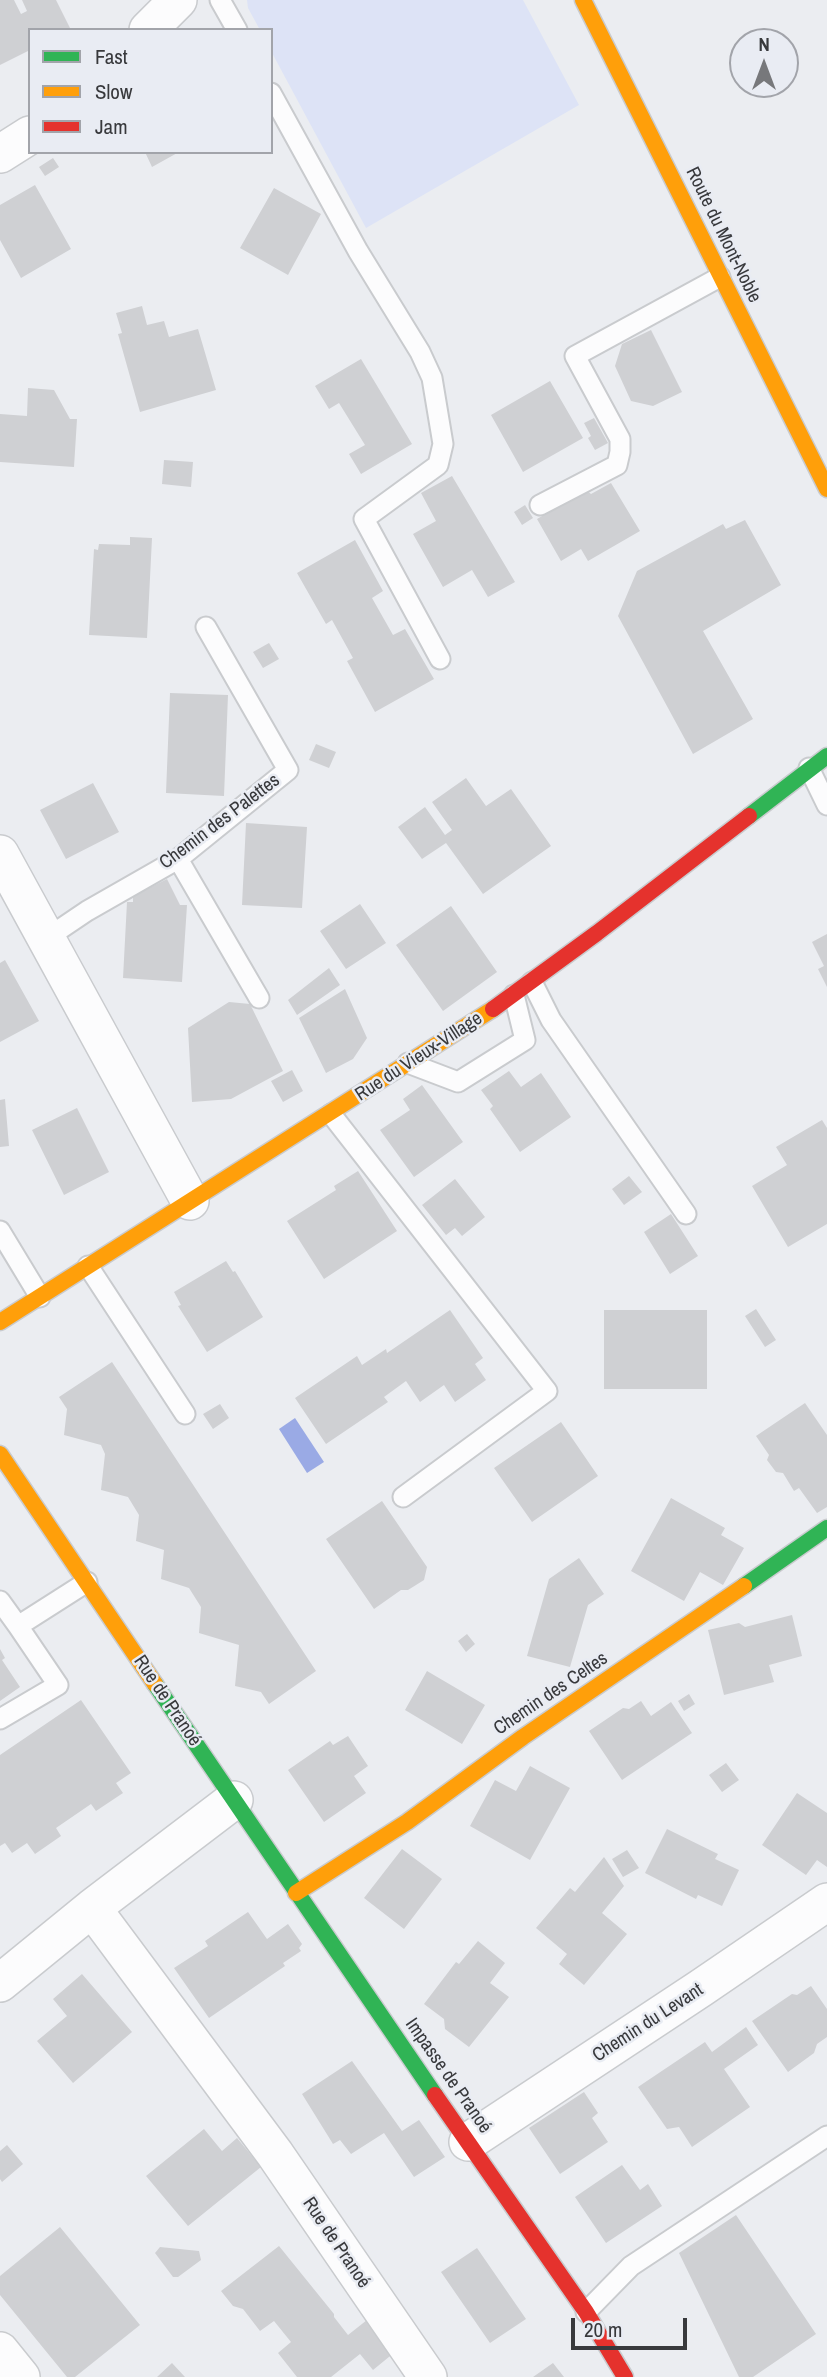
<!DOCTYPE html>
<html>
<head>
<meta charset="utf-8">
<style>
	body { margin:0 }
	#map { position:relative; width:827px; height:2377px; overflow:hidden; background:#ebedf1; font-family:"Archivo Narrow",sans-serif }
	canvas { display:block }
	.legend { position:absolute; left:28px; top:28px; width:245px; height:126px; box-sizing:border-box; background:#e9ecf3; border:2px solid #a2a4aa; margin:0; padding:9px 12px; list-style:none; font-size:21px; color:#38393c }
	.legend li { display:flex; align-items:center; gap:14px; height:35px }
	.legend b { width:35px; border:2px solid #a2a4aa }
	.north { position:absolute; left:729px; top:28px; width:70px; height:70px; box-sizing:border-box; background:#e9ecf3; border:2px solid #a2a4aa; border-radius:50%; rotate:0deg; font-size:19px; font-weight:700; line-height:28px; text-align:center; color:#38393c }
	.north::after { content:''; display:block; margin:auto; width:24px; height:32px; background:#77787b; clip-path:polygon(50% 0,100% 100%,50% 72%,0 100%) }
	.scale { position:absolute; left:571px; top:2318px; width:116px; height:32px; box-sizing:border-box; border:4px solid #38393c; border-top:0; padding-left:9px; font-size:21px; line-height:24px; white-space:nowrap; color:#38393c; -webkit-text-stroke:5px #e9ecf3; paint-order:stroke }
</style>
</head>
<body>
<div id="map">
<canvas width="827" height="2377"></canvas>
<ul class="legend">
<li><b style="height:9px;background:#30b455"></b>Fast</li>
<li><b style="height:9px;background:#ff9f0a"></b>Slow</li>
<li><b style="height:9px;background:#e5322d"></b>Jam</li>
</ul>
<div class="north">N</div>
<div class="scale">20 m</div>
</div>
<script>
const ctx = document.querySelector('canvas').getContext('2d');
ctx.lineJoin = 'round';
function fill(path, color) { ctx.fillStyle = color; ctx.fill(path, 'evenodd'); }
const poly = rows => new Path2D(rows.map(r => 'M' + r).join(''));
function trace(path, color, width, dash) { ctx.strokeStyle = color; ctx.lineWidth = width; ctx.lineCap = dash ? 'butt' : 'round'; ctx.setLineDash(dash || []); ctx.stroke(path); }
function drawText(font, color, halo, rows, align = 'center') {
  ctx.font = font + ' "Archivo Narrow",sans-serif'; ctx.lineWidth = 5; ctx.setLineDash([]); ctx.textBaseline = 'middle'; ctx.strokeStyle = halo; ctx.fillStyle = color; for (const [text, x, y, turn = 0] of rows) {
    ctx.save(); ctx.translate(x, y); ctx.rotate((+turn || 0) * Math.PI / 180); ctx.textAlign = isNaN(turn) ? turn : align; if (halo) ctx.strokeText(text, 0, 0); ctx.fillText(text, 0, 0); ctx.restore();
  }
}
fill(poly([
	[247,0,523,0,579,105,366,228,271,51,271,30,260,30,248,8]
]), '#dde3f6');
fill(poly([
	[295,1418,324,1462,307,1473,279,1429]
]), '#9aaae5');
fill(poly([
	[0,0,14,0,21,14,27,11,22,0,56,0,71,30,30,30,30,50,0,65],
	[145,152,179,152,152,167],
	[53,158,59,167,45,176,39,167],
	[35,185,71,249,21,278,0,240,0,205],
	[274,188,321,214,288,275,240,248],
	[142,306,147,325,164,321,169,337,198,329,216,390,140,412,118,334,122,333,116,313],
	[651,330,682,392,653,406,631,401,615,366,622,344],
	[361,359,412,444,361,474,349,454,365,445,339,403,329,409,315,386],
	[550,381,583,438,523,472,491,415],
	[28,388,54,390,70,419,77,419,74,467,0,462,0,414,27,416],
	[594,418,608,443,595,450,588,438,591,436,584,423],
	[164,460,193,462,191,487,162,484],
	[452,476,515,582,488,597,472,570,443,587,413,534,436,521,421,493],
	[611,483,640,531,588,561,581,549,561,561,537,519,586,490,591,494],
	[525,505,533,518,522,525,514,512],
	[745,520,781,585,703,631,753,719,693,754,618,616,637,571,723,524,726,529],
	[130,537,152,538,147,638,89,635,94,549,98,550,99,544,130,545],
	[355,540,383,591,372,598,393,635,405,629,434,679,375,712,347,661,353,658,332,620,326,624,297,573],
	[269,643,279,659,263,668,253,652],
	[170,693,228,695,224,796,166,793],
	[316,744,336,752,329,768,309,760],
	[466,778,486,806,511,789,551,846,483,894,446,843,422,859,398,827,425,807,445,835,452,830,432,802],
	[93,783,119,832,66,859,40,810],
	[246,823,307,827,302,908,242,905],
	[167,879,180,905,187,905,182,982,123,978,127,902,133,902,133,896],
	[360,904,386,943,346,969,320,931],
	[451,906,497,972,443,1011,396,945],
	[827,934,827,987,818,969,824,966,812,942],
	[5,960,39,1021,0,1042,0,963],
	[329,968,340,985,297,1015,288,1000],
	[345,989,367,1038,353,1059,326,1073,299,1018],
	[229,1002,250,1004,283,1071,231,1099,192,1102,188,1028],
	[292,1070,303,1091,283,1102,271,1081],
	[509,1071,521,1087,541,1073,571,1117,520,1152,490,1109,493,1106,481,1090],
	[422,1085,463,1142,414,1177,380,1130,410,1110,403,1099],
	[5,1099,9,1146,0,1147,0,1100],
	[77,1108,109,1172,64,1195,32,1130],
	[822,1120,827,1128,827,1224,788,1247,752,1186,787,1165,776,1147],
	[358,1171,397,1231,324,1279,287,1221,336,1190,334,1186],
	[629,1176,642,1192,624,1205,612,1189],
	[455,1179,485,1217,462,1236,455,1228,446,1235,422,1205],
	[671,1214,698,1256,670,1274,644,1232],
	[226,1261,233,1272,235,1271,263,1317,207,1352,178,1306,181,1305,174,1292],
	[756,1309,776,1340,765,1347,745,1316],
	[450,1310,483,1358,475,1364,486,1380,455,1402,444,1385,420,1402,406,1381,384,1397,388,1402,326,1444,295,1398,357,1356,362,1365,386,1349,387,1353],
	[604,1310,707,1310,707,1389,604,1389],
	[112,1362,316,1671,269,1704,261,1692,235,1686,239,1645,199,1633,201,1607,189,1588,161,1579,164,1550,136,1541,139,1515,128,1497,101,1490,105,1454,101,1445,64,1435,67,1409,59,1397],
	[805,1403,827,1435,827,1507,817,1513,799,1488,794,1491,783,1473,776,1472,767,1460,769,1455,756,1436],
	[220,1404,229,1418,213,1429,203,1414],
	[561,1422,598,1476,532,1522,494,1468],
	[671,1498,725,1528,721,1535,744,1548,723,1585,700,1572,684,1601,631,1571],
	[382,1501,427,1567,424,1580,408,1590,401,1590,374,1609,326,1539],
	[579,1558,604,1594,588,1605,570,1667,527,1656,549,1579],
	[792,1615,802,1656,769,1665,774,1682,724,1695,708,1630,739,1623,745,1627],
	[467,1634,475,1644,466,1652,458,1641],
	[0,1649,5,1658,2,1660,20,1687,0,1701],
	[427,1671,485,1705,462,1744,405,1710],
	[689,1694,695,1704,684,1711,678,1701],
	[81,1700,131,1773,116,1783,123,1793,96,1811,91,1804,56,1828,61,1836,35,1854,27,1843,12,1853,5,1843,0,1846,0,1755],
	[641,1701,651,1716,671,1702,692,1733,622,1780,589,1731,623,1708,629,1709],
	[348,1736,368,1766,354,1776,366,1793,324,1822,288,1770,330,1741,333,1745],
	[726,1763,739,1780,722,1792,709,1775],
	[530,1766,570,1788,530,1860,470,1826,495,1780,516,1791],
	[797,1793,827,1813,827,1867,817,1860,806,1875,762,1845],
	[667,1829,718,1854,715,1859,739,1870,722,1906,698,1895,696,1899,645,1873],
	[402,1849,442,1879,404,1929,364,1898],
	[627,1850,639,1868,623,1877,612,1859],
	[604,1857,624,1886,602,1913,627,1934,584,1985,559,1964,567,1954,536,1928,570,1888,575,1892],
	[248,1912,267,1939,288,1924,302,1944,299,1948,301,1951,283,1963,285,1966,209,2018,174,1968,208,1946,205,1941],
	[478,1941,505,1963,490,1983,509,1997,469,2047,445,2029,444,2019,424,2004,456,1962,459,1964],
	[82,1974,132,2032,73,2083,37,2041,67,2016,53,1999],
	[811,1986,827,2009,827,2037,817,2044,814,2053,788,2072,752,2021,792,1994,797,1995],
	[746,2027,758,2045,724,2069,750,2107,692,2147,679,2127,667,2129,638,2087,705,2042,712,2052],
	[352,2061,402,2131,419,2120,445,2157,414,2177,384,2133,351,2154,340,2140,333,2144,302,2094],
	[584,2092,598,2113,592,2118,608,2142,560,2174,529,2128],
	[204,2129,222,2151,237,2138,261,2167,188,2226,146,2176],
	[7,2145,23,2164,2,2182,0,2179,0,2151],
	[622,2165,640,2190,648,2184,662,2206,606,2243,575,2197],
	[736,2215,816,2334,753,2377,739,2377,679,2253],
	[60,2227,140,2325,75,2377,67,2377,0,2295,0,2276],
	[279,2246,334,2314,334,2317,348,2335,367,2320,395,2352,373,2370,360,2354,331,2377,297,2377,278,2353,291,2342,274,2321,260,2331,243,2309,233,2306,221,2291],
	[160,2247,199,2251,201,2260,178,2277,173,2277,155,2253],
	[477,2248,526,2319,490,2343,441,2272],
	[172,2363,185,2377,157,2377],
	[553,2363,564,2377,533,2377]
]), '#cfd0d3');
const lane = poly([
	[220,0,237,30],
	[271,93,358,251,420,352,432,378,443,444,438,465,364,519,440,659],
	[540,505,617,465,620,452,620,439,575,356,720,277],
	[809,768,827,805],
	[178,859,259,998],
	[47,938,87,911,178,859,288,770,206,627],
	[532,982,551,1020,686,1214],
	[408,1063,458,1082,525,1040,514,995],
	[331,1114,547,1391,403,1497],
	[0,1231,40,1297],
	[88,1266,185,1414],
	[0,1601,18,1626],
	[0,1719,58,1685,18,1626,87,1582],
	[586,2312,631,2266,827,2136]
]);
const street = poly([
	[148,30,178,0],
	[0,154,30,135],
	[0,854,190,1201],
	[92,1908,275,2154,428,2377],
	[0,1983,92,1908,234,1800],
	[468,2142,701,1988,827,1902],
	[0,2351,21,2377]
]);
const fast = poly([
	[749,816,827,756],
	[744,1586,827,1528],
	[155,1684,435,2095]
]);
const slow = poly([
	[583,0,827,489],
	[0,1322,493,1009],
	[0,1454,155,1684],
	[296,1893,407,1822,523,1737,744,1586]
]);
const jam = poly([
	[493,1009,597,933,749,816],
	[435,2095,586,2312,625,2377]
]);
trace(lane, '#c9cbce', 23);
trace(street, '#c9cbce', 40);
trace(fast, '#c9cbce', 19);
trace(slow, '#c9cbce', 19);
trace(jam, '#c9cbce', 19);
trace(lane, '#fcfcfd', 19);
trace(street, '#fcfcfd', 37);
trace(fast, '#30b455', 16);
trace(slow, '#ff9f0a', 16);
trace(jam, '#e5322d', 16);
drawText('19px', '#38393c', '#e9ecf3', [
	["Route du Mont-Noble",723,235,64],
	["Chemin des Palettes",220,822,-37],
	["Rue du Vieux-Village",419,1057,-33],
	["Chemin des Celtes",551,1694,-34],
	["Rue de Pranoé",167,1701,56],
	["Chemin du Levant",648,2023,-33],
	["Impasse de Pranoé",448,2076,55],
	["Rue de Pranoé",336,2243,56]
]);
</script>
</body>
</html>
